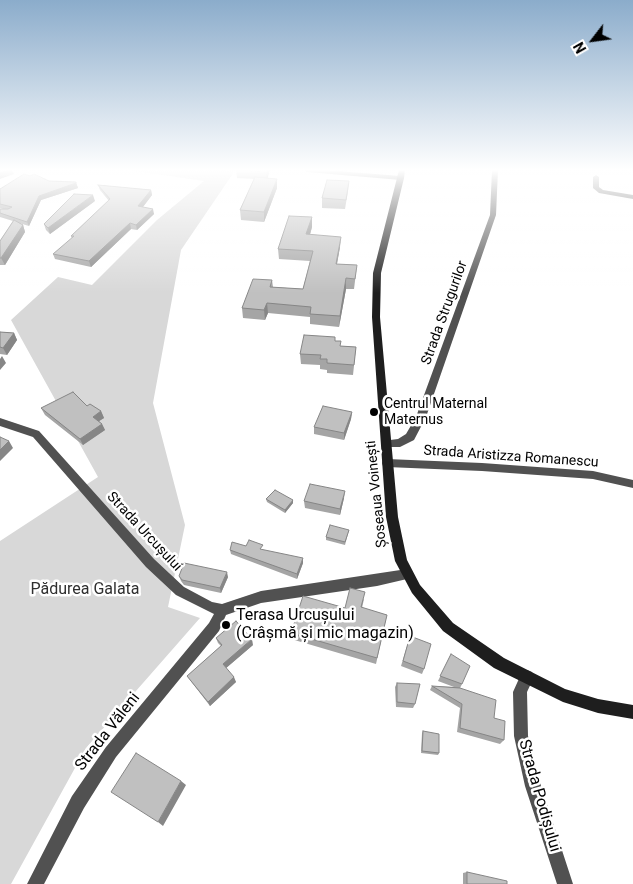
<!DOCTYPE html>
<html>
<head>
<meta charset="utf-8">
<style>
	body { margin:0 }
	#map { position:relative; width:633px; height:884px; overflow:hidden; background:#fff; font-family:Roboto,sans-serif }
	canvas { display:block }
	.north { position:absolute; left:568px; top:15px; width:50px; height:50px; -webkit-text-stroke:4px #fff; paint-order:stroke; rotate:240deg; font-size:14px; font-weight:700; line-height:20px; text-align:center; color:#000 }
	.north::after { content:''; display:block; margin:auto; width:18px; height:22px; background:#000; clip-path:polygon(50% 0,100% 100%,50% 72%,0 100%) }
</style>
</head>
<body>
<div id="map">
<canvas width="633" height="884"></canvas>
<div class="north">N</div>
</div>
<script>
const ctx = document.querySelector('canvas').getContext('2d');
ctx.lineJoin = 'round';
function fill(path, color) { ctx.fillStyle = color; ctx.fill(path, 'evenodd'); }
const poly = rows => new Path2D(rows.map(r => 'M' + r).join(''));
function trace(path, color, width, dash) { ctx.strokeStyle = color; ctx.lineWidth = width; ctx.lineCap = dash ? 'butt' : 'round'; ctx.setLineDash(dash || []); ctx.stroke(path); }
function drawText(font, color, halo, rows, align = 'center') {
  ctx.font = font + ' Roboto,sans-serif'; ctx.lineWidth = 5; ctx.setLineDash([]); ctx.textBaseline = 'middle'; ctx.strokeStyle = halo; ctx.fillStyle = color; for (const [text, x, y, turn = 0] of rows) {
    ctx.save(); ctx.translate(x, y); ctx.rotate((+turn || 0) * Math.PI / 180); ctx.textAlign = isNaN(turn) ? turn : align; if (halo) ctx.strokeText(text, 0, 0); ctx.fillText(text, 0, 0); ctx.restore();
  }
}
fill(poly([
	[128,170,222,170,234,172,181,250,153,403,185,525,168,607,200,618,86,748,11,884,0,884,0,541,98,477,11,320,58,277,92,285,157,220,204,181]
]), '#d8d8d8');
fill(poly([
	[304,170,324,170,401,176,404,178,401,180,307,172,304,170],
	[492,170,498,170,496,215,426,417,414,440,400,447,382,447,381,444,382,441,398,439,406,434,416,417,490,215,492,170],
	[596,175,599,177,599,187,603,190,633,195,633,199,599,193,593,188,593,177,596,175],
	[0,418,39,431,154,559,184,587,212,602,222,604,261,591,407,569,411,570,413,574,411,578,407,579,377,586,261,603,226,615,219,631,116,757,84,808,44,884,27,884,72,796,106,747,209,623,214,614,176,595,146,567,33,437,0,426,0,418],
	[387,459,482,463,593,471,633,480,633,488,593,479,482,471,387,467,383,466,382,463,383,460,387,459],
	[527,670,532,672,534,677,527,692,528,736,541,786,573,884,557,884,525,786,514,736,513,692,522,672,527,670]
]), '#515151');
fill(poly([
	[399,170,405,170,404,178,381,273,380,317,398,517,407,560,420,585,453,623,504,658,565,689,598,699,633,705,633,719,598,713,563,702,494,668,443,631,412,593,395,561,386,517,372,317,373,273,399,170]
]), '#1e1e1e');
fill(poly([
	[236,170,270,170,267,178,277,188,264,222,241,220,240,210,254,179,237,178],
	[49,181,76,182,78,188,41,200,29,226,19,223,23,225,25,232,5,265,0,265,0,241,13,221,0,217,0,209,3,209,0,208,0,189],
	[349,181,348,191,345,209,322,208,322,198],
	[98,185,151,190,152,195,143,207,154,214,137,230,131,229,91,267,55,259,53,254,72,239,71,236,109,201,100,190],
	[95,201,50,234,46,230,44,224],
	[312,217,312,227,310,235,340,247,337,264,357,265,354,289,346,289,339,327,310,324,310,317,268,313,265,320,243,318,242,308,272,280,273,287,303,289,310,261,279,259,278,249],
	[0,332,14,333,17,340,7,355,0,354],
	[335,341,340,346,356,347,353,375,327,373,327,370,320,369,320,365,301,364,300,354],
	[41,408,101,411,104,418,99,421,102,424,105,430,83,445,45,415],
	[352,412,351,419,344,440,314,434,314,427],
	[344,498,340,515,305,508,304,501],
	[266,499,293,503,285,513,267,502],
	[349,530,345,545,326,540,326,537],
	[230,550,263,550,303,563,297,579,231,554],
	[179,576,228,577,221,593,184,585,181,581],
	[364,599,362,608,387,615,376,664,291,639,291,633],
	[410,636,424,669,422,674,401,666],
	[216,638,253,645,226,668,236,682,210,706,190,680,187,676,221,646,218,643],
	[451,654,462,684,460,688,494,718,504,740,500,744,457,732,460,708,430,690,432,686,454,687,438,681],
	[397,683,415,704,413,708,396,707,395,687],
	[423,731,439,753,438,755,421,753,422,733],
	[467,872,507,884,463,884,463,873]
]), '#a5a5a5');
fill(poly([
	[9,170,12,170,14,174,0,179,0,173],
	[267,170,270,170,267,180,266,172],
	[277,179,277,188,264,222,264,212],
	[76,183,78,188,41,200,29,226,27,222,39,196],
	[151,190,152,195,139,212,138,206],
	[93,195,95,201,50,234,48,228],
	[153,209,154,214,137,230,136,225],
	[312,217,312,227,307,244,306,234],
	[130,223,131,229,91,267,89,261],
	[23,225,25,232,5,265,1,258],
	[341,237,340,247,335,274,336,264],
	[346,278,346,289,339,327,340,316],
	[267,303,268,313,265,320,264,310],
	[14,333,17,340,7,355,3,348],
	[2,356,6,363,0,370,0,359],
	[101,411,104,418,96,423,93,417],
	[352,412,351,419,344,440,344,433],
	[102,424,105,430,83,445,80,439],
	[9,441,13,448,0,461,0,450],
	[345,491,344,498,340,515,340,509],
	[293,500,293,503,285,513,285,510],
	[303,558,303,563,297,579,297,574],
	[227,572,228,577,221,593,220,588],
	[252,639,253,645,225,669,223,664],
	[234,677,236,682,210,706,208,702],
	[181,781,186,785,163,826,158,822]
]), '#868686');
const building = poly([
	[0,170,9,170,0,173,0,170],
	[236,170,267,170,266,172,236,170],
	[24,174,30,176,34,174,49,181,76,182,76,183,39,196,27,222,0,213,0,209,8,209,12,207,0,204,0,189,24,174],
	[255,177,277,179,264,212,240,210,255,177],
	[327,180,349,181,346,200,322,198,327,180],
	[98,185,151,190,138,206,153,209,136,225,130,223,89,261,53,254,74,236,71,236,110,199,98,185],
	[74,194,93,195,48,228,44,224,74,194],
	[289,216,312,217,306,234,341,237,336,264,357,265,355,279,346,278,340,316,310,314,311,307,267,303,264,310,242,308,253,279,272,280,270,287,303,289,313,251,278,249,289,216],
	[14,220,23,225,1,258,0,258,0,241,14,220],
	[0,332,14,333,3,348,0,347,0,332],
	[304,335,335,337,335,341,341,341,340,346,356,347,354,365,327,363,327,359,320,359,321,355,300,354,304,335],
	[73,392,87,406,90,404,101,411,93,417,102,424,80,439,41,408,73,392],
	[323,406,352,412,344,433,314,427,323,406],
	[0,437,9,441,0,450,0,437],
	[310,484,345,491,340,509,304,501,310,484],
	[275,490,293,500,285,510,266,499,275,490],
	[330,525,349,530,345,542,326,537,330,525],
	[249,540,263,545,260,549,303,558,297,574,230,550,232,542,246,546,249,540],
	[184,563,227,572,220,588,182,580,179,576,184,563],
	[350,588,365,592,361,607,387,615,377,658,291,633,303,596,345,608,350,588],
	[236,621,252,639,223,664,234,677,208,702,187,676,222,645,216,638,236,621],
	[410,636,431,644,424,669,403,661,410,636],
	[451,654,470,666,462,684,440,676,451,654],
	[397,683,420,684,415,704,397,702,397,683],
	[432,686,460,688,496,700,494,718,505,721,504,740,460,728,462,704,432,686],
	[423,731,439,734,439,753,422,751,423,731],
	[136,753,181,781,158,822,111,792,136,753],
	[467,872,507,881,507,884,467,884,467,872]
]);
fill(building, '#c0c0c0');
trace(building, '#868686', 1);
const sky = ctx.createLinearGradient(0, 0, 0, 293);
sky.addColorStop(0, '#8baccb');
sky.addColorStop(0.58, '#fff');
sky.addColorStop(1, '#ffffff00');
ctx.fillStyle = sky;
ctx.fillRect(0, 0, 633, 293);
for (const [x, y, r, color] of [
	[374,412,5,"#000"],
	[226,625,5,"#000"]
]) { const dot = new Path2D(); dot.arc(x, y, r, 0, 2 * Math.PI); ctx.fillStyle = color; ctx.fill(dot); trace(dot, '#fff', 2); }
drawText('14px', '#000', '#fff', [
	["Strada Strugurilor",445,313,-70],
	["Strada Aristizza Romanescu",511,457,4],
	["Șoseaua Voinești",377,494,-96],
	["Strada Urcușului",144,532,47]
]);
drawText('14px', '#000', '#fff', [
	["Centrul Maternal",384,404],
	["Maternus",384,420]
], 'left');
drawText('16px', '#2f2f2f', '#fff', [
	["Pădurea Galata",85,590]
]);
drawText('16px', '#000', '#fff', [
	["Terasa Urcușului",236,616],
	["(Crâșmă și mic magazin)",236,634]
], 'left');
drawText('16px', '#000', '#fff', [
	["Strada Văleni",108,732,-52],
	["Strada Podișului",539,796,74]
]);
</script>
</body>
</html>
